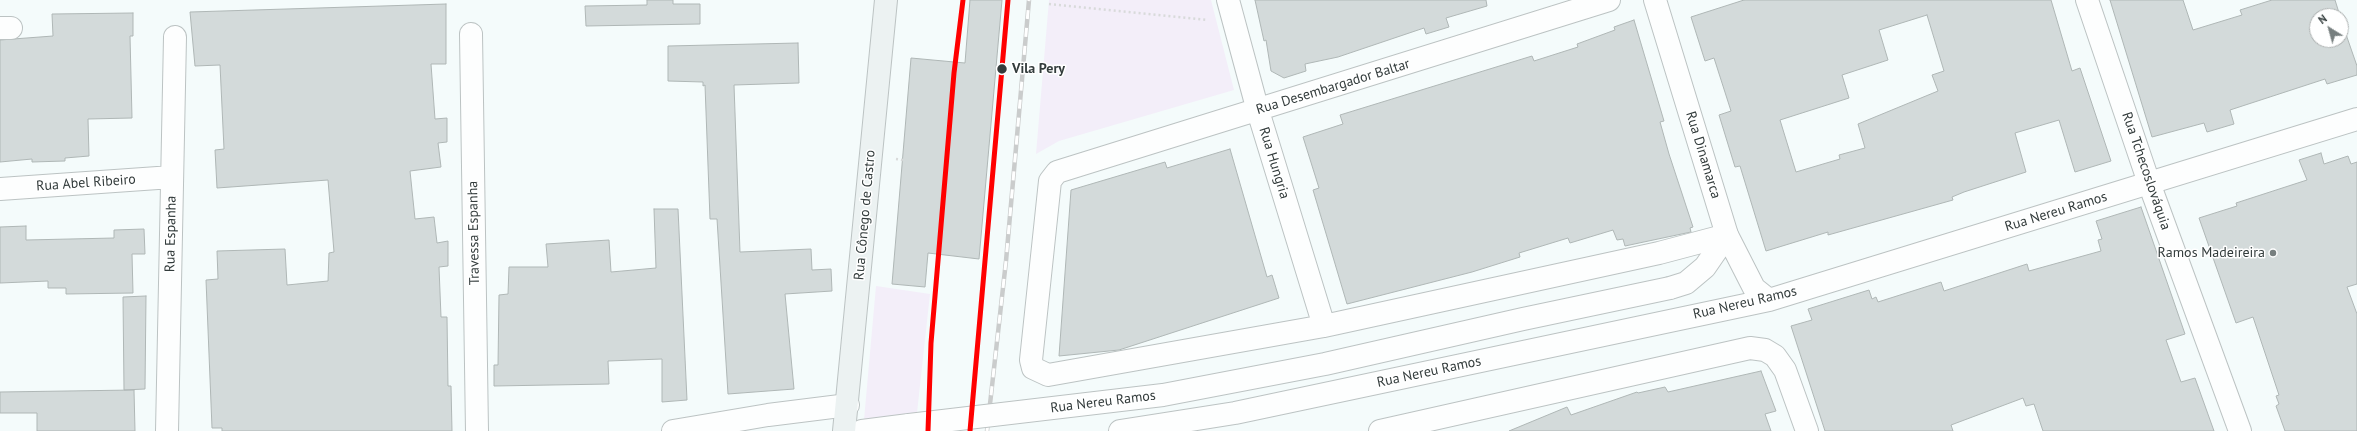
<!DOCTYPE html>
<html>
<head>
<meta charset="utf-8">
<style>
	body { margin:0 }
	#map { position:relative; width:2357px; height:431px; overflow:hidden; background:#f4fbfb; font-family:"PT Sans",sans-serif }
	canvas { display:block }
	.north { position:absolute; left:2309px; top:8px; width:40px; height:40px; box-sizing:border-box; background:#fff; border:1px solid #adb1b1; border-radius:50%; rotate:323deg; font-size:11px; font-weight:700; line-height:16px; text-align:center; color:#333c3c }
	.north::after { content:''; display:block; margin:auto; width:14px; height:18px; background:#777f7f; clip-path:polygon(50% 0,100% 100%,50% 72%,0 100%) }
</style>
</head>
<body>
<div id="map">
<canvas width="2357" height="431"></canvas>
<div class="north">N</div>
</div>
<script>
const ctx = document.querySelector('canvas').getContext('2d');
ctx.lineJoin = 'round';
function fill(path, color) { ctx.fillStyle = color; ctx.fill(path, 'evenodd'); }
const poly = rows => new Path2D(rows.map(r => 'M' + r).join(''));
function trace(path, color, width, dash) { ctx.strokeStyle = color; ctx.lineWidth = width; ctx.lineCap = dash ? 'butt' : 'round'; ctx.setLineDash(dash || []); ctx.stroke(path); }
function drawText(font, color, halo, rows, align = 'center') {
  ctx.font = font + ' "PT Sans",sans-serif'; ctx.lineWidth = 3; ctx.setLineDash([]); ctx.textBaseline = 'middle'; ctx.strokeStyle = halo; ctx.fillStyle = color; for (const [text, x, y, turn = 0] of rows) {
    ctx.save(); ctx.translate(x, y); ctx.rotate((+turn || 0) * Math.PI / 180); ctx.textAlign = isNaN(turn) ? turn : align; if (halo) ctx.strokeText(text, 0, 0); ctx.fillText(text, 0, 0); ctx.restore();
  }
}
fill(poly([
	[1049,0,1211,0,1234,90,1059,141,1036,154],
	[876,286,930,294,915,431,863,431]
]), '#f3eef9');
const building = poly([
	[647,0,673,0,673,4,700,4,700,24,586,26,585,6,647,5,647,0],
	[970,0,1002,0,979,259,928,253,925,287,892,284,911,58,965,63,970,0],
	[1255,0,1486,0,1487,6,1446,18,1449,27,1426,34,1424,28,1338,57,1305,64,1306,71,1284,78,1271,71,1266,40,1264,41,1255,0],
	[1744,0,2051,0,2072,71,2080,68,2111,161,2075,172,2059,120,2015,133,2026,172,1964,192,1952,197,1953,200,1828,235,1828,232,1766,251,1740,166,1735,167,1719,115,1731,111,1714,58,1705,61,1691,17,1744,0],
	[1927,15,1944,71,1932,75,1938,91,1858,124,1865,148,1839,155,1840,159,1796,172,1780,120,1849,98,1842,75,1888,60,1879,30,1927,15],
	[2110,0,2183,0,2193,30,2242,15,2240,10,2272,0,2335,0,2340,16,2317,16,2317,40,2341,40,2341,20,2357,66,2357,75,2327,84,2325,79,2230,110,2234,124,2207,132,2204,123,2152,137,2110,0],
	[446,4,446,64,431,64,435,119,447,118,447,142,438,143,441,167,410,171,415,219,434,217,437,243,448,241,448,266,439,267,441,317,447,317,448,386,451,386,452,431,222,431,222,428,212,428,206,280,218,279,217,251,285,249,287,285,328,281,329,253,334,252,328,180,217,188,215,150,224,149,220,65,195,66,190,12,446,4],
	[133,13,133,36,130,36,132,118,88,119,89,156,65,158,65,161,32,162,32,159,0,162,0,40,53,36,52,14,133,13],
	[1634,20,1664,121,1660,122,1669,154,1693,227,1690,228,1691,232,1625,246,1623,239,1617,240,1613,230,1570,243,1568,238,1519,253,1520,257,1472,272,1347,304,1313,190,1319,188,1303,137,1343,124,1340,115,1532,56,1534,61,1578,47,1577,44,1615,30,1614,27,1634,20],
	[798,43,799,83,734,85,740,252,811,249,812,270,831,269,832,291,785,294,794,389,728,394,717,219,710,219,705,85,703,86,703,82,668,81,668,46,798,43],
	[1230,149,1267,277,1272,275,1279,298,1119,350,1059,356,1071,190,1165,162,1167,168,1230,149],
	[2321,153,2324,164,2348,156,2351,164,2357,162,2357,284,2347,287,2357,314,2357,431,2285,431,2276,406,2279,404,2276,396,2279,395,2253,317,2236,323,2199,218,2237,206,2236,203,2307,180,2299,160,2321,153],
	[2141,207,2185,334,2166,340,2181,382,2195,378,2214,431,2043,431,2034,404,2026,406,2023,398,1951,425,1953,431,1825,431,1791,326,1812,320,1808,309,1869,290,1872,299,1876,297,1878,302,1941,282,1944,291,2027,264,2029,271,2101,251,2098,240,2102,239,2096,221,2141,207],
	[654,209,678,209,687,400,662,402,662,359,608,361,609,384,494,386,494,365,498,365,499,295,508,294,509,267,548,267,546,244,609,240,611,272,656,268,654,209],
	[26,226,26,240,114,238,114,230,144,229,145,254,132,254,133,293,66,294,66,288,48,288,48,281,0,283,0,227,26,226],
	[146,296,145,389,124,390,123,297,146,296],
	[1761,371,1776,411,1765,414,1771,431,1509,431,1567,407,1571,415,1637,392,1638,393,1665,387,1668,392,1761,371],
	[134,390,135,431,37,431,37,413,0,413,0,392,134,390]
]);
fill(building, '#d3dada');
trace(building, '#afb7b6', 1);
const minor = poly([
	[1228,0,1258,111,1324,326],
	[1609,0,1057,172,1050,181,1031,360,1033,368,1048,375,1324,326,1659,253,1727,235],
	[2087,0,2149,183,2240,431],
	[0,28,11,28],
	[471,34,477,431],
	[0,189,172,177],
	[167,431,175,37],
	[673,431,768,415,848,405],
	[1380,431,1750,348,1765,350,1775,356,1785,370,1807,431]
]);
const tertiary = poly([
	[1655,0,1727,235,1754,288,1769,300],
	[1670,288,1686,283,1705,267,1727,235],
	[862,431,909,425],
	[1120,431,1235,413,1769,300,2357,119]
]);
const secondary = poly([
	[844,431,886,0]
]);
trace(minor, '#bcc3c3', 24);
trace(tertiary, '#bcc3c3', 24);
trace(secondary, '#bcc3c3', 24);
trace(poly([
	[1049,4,1208,20],
	[896,159,903,160]
]), '#d8dada', 2.5, [2, 3]);
trace(minor, '#fdfefe', 22);
trace(tertiary, '#fdfefe', 22);
trace(secondary, '#ecf2f2', 22);
const rail = poly([
	[987,431,1006,261,1029,0]
]);
trace(rail, '#cacccc', 4.5);
trace(rail, '#fff', 3, [9]);
const tertiaryBridge = poly([
	[909,425,1163,395,1325,364,1523,319,1670,288]
]);
trace(tertiaryBridge, '#bcc3c3', 24, []);
trace(tertiaryBridge, '#fdfefe', 22);
trace(poly([
	[928,431,931,343,954,73,963,0],
	[970,431,1008,0]
]), '#f00', 5);
for (const [x, y, r, color] of [
	[1002,69,5.5,"#333c3c"],
	[2273,253,4,"#777f7f"]
]) { const dot = new Path2D(); dot.arc(x, y, r, 0, 2 * Math.PI); ctx.fillStyle = color; ctx.fill(dot); trace(dot, '#fff', 1.5); }
drawText('bold 14px', '#333c3c', '#fff', [
	["Vila Pery",1012,69]
], 'left');
drawText('14px', '#333c3c', '#fff', [
	["Rua Desembargador Baltar",1333,87,-17],
	["Rua Dinamarca",1703,155,73],
	["Rua Hungria",1274,163,73],
	["Rua Tchecoslováquia",2146,171,71],
	["Rua Abel Ribeiro",86,183,-4],
	["Rua Nereu Ramos",2056,212,-17],
	["Rua Cônego de Castro",865,215,-85],
	["Travessa Espanha",474,233,-91],
	["Rua Espanha",171,234,-89],
	["Rua Nereu Ramos",1745,303,-13],
	["Rua Nereu Ramos",1429,372,-12],
	["Rua Nereu Ramos",1103,402,-7]
]);
drawText('14px', '#333c3c', '#fff', [
	["Ramos Madeireira",2265,253]
], 'right');
</script>
</body>
</html>
